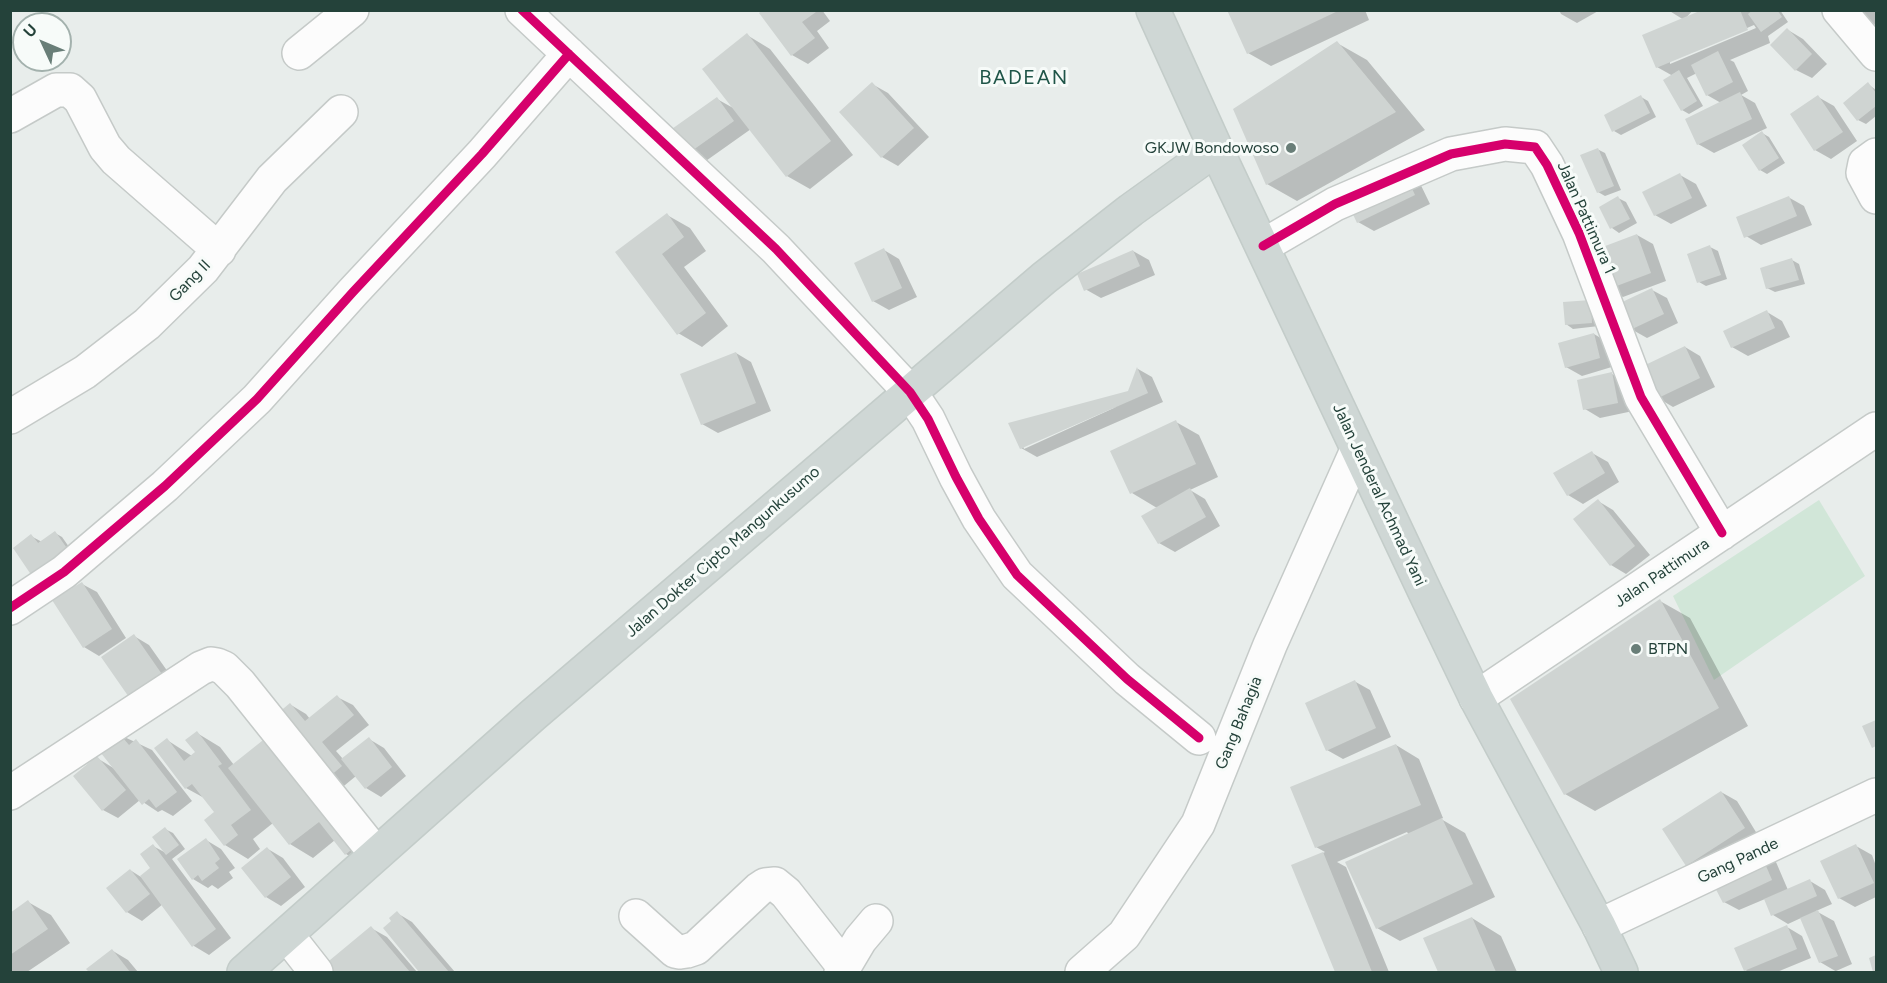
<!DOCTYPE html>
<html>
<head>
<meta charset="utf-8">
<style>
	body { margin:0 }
	#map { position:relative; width:1887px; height:983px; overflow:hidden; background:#e8edeb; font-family:Figtree,sans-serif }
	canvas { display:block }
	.frame { position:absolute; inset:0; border:12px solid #24423a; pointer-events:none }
	.north { position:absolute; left:12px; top:12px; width:60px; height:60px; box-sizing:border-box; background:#f7fbf9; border:2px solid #a3b1ad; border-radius:50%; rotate:314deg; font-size:16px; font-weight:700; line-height:24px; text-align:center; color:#24423a }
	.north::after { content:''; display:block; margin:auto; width:21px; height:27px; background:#697e78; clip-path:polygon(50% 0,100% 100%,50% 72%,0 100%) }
</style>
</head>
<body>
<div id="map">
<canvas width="1887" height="983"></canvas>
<div class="frame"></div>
<div class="north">U</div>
</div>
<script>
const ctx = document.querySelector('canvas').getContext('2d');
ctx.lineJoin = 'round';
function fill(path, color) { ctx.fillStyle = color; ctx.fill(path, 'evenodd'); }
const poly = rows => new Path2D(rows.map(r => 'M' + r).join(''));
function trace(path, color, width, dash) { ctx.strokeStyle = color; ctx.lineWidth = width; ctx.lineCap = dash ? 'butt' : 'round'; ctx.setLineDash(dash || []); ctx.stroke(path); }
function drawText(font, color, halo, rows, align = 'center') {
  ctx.font = font + ' Figtree,sans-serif'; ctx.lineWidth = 6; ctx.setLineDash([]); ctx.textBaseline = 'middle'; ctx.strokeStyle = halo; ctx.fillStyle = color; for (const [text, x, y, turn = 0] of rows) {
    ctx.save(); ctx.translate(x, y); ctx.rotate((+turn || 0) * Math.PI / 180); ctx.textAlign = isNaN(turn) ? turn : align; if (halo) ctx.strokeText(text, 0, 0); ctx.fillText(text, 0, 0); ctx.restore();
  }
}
fill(poly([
	[1819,500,1865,576,1714,680,1673,596]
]), '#d1e6d8');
fill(poly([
	[765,10,822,10,830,21,817,31,829,48,808,64,792,55],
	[1228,10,1365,10,1369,20,1271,66,1248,53],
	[1559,10,1600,10,1577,23,1561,14],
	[1668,10,1693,10,1685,19,1706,10,1780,10,1788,22,1768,36,1770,43,1730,60,1734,62,1748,91,1741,95,1755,103,1767,128,1714,153,1698,144,1721,103,1707,95,1697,73,1687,78,1703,106,1689,114,1682,110,1673,76,1657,67,1684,20],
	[1754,25,1756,28,1670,64,1670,61],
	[1853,10,1876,10,1876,23,1874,25,1858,16],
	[1788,30,1803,39,1827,64,1812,78,1796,70],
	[747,35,770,49,853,155,810,189,787,176,751,129,703,163,687,154,717,99,735,109],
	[1337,43,1367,60,1425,130,1297,201,1267,184],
	[872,84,888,93,929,137,898,166,882,157,841,112],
	[1868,84,1876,90,1876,116,1866,124,1858,120,1845,103],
	[1641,97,1648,101,1656,117,1621,135,1614,131],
	[1818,97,1834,106,1857,141,1831,159,1815,150,1792,114],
	[1762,133,1769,137,1785,163,1767,174,1760,170],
	[1597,149,1605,153,1621,190,1605,196,1598,192],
	[1414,171,1430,204,1374,231,1358,222],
	[1680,175,1696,184,1707,206,1671,224,1655,215],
	[1788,197,1804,206,1812,225,1761,245,1746,236],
	[1618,198,1626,202,1637,223,1619,233,1612,228,1601,207],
	[667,215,690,228,706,251,684,267,728,326,702,347,678,333,618,252],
	[1637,235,1653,244,1666,281,1623,297,1607,289],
	[1710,247,1718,251,1727,279,1706,286,1699,282],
	[884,250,899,259,917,297,889,310,873,301],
	[1133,251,1149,260,1155,275,1101,298,1085,289],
	[1792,260,1799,264,1805,284,1775,292,1767,288],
	[1652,290,1667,298,1678,323,1647,338,1631,329],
	[1590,301,1599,326,1573,329,1566,324],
	[1767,312,1782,321,1790,337,1748,356,1732,347],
	[1594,334,1609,343,1615,366,1582,376,1566,367],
	[1685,347,1700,356,1715,387,1673,407,1658,398],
	[736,353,751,362,771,411,718,433,702,424],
	[1138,369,1152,377,1163,402,1037,457,1021,448,1011,424,1129,393],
	[1116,407,1024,449,1023,446,1109,409],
	[1612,374,1627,383,1633,411,1600,418,1585,409],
	[1176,422,1199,435,1218,477,1190,490,1205,499,1220,526,1175,552,1159,543,1157,508,1132,493],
	[1592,453,1608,462,1619,482,1583,504,1568,495],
	[1598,501,1613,510,1650,555,1626,574,1611,565],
	[55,533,62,537,79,561,70,578,31,536,42,542],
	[82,584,97,592,126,638,99,656,84,647],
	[1660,601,1690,618,1748,726,1595,811,1565,794],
	[134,636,149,645,180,689,150,711],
	[1354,681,1370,690,1391,737,1343,759,1327,750],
	[337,697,353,705,369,725,336,751,343,759,369,739,384,748,406,776,381,797,366,788,356,776,339,790,369,867,346,854,335,840,313,858,290,844,273,823,253,839,260,849,248,859,225,845,216,812,206,799,186,788,167,740,192,756,197,752,197,733,220,747,234,765,272,735,291,705,306,714,310,719],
	[118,734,152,750,192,801,173,816,162,810,158,812,140,800,118,818,103,810,97,758,115,769],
	[1396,745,1419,759,1443,818,1441,819,1465,833,1495,897,1400,941,1377,928,1409,835,1407,832,1337,862,1346,867,1389,972,1336,972,1293,866,1325,852,1316,847],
	[1721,792,1737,801,1759,837,1703,873,1687,864],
	[165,829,173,833,185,849,172,859,231,938,209,955,194,946,163,904,142,921,127,912,130,870,141,877,152,869,153,846,166,853],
	[206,840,221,849,235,868,229,872,233,878,218,889,212,885,208,888,193,879],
	[1856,846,1872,855,1876,866,1876,897,1855,907,1839,898,1822,862],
	[268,849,283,858,305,887,281,906,266,897],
	[1760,854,1776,862,1788,890,1810,881,1825,890,1832,904,1816,911,1834,921,1852,964,1836,971,1839,972,1835,972,1837,972,1820,962,1801,918,1788,924,1773,915,1765,899,1739,910,1724,902],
	[28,902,51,915,70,943,27,972,10,972,10,914],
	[397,913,412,922,455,972,421,972,385,929,393,921],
	[1472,918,1501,936,1517,972,1440,972,1425,938],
	[1787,927,1802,936,1811,958,1777,972,1749,972,1745,970],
	[371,928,387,937,417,972,333,972,326,965],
	[113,951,128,960,138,972,91,972,89,969]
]), '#0003');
fill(poly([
	[762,10,815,10,816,12,802,22,815,38,791,56,759,13],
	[1227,10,1340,10,1247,54],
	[1702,10,1740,10,1748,30,1656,68,1642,35],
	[1753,10,1777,10,1782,17,1761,32,1748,14],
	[1787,28,1812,54,1795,71,1770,45],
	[747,33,831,141,786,177,702,69],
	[1337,41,1396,112,1266,185,1233,109],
	[1718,51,1733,82,1706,96,1691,65],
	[1679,70,1697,101,1681,111,1663,80],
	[872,82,914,128,881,158,839,112],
	[1868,82,1876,93,1876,106,1857,121,1843,103],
	[1740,92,1752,119,1697,145,1685,119],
	[1641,95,1650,113,1612,132,1604,115],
	[1818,95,1843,132,1814,151,1790,114],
	[717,97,734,121,686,155,669,131],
	[1762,131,1779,158,1759,171,1742,145],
	[1598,148,1614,186,1597,193,1580,155],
	[1399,161,1415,195,1357,223,1341,189],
	[1680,173,1692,198,1654,216,1642,192],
	[1618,196,1630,219,1610,229,1599,207],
	[1789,196,1797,216,1744,238,1736,217],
	[667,213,684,237,662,254,706,313,677,335,615,252],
	[1637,234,1651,273,1606,290,1592,251],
	[1710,245,1721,275,1697,283,1687,254],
	[884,248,902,288,872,302,854,263],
	[1133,250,1140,266,1084,291,1077,274],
	[1792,258,1799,280,1766,289,1760,268],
	[1652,288,1664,314,1630,330,1618,304],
	[1591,300,1592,323,1565,325,1563,302],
	[1767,310,1775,328,1731,348,1723,331],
	[1594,333,1600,358,1565,368,1558,343],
	[1685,346,1700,378,1656,399,1641,367],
	[736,352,756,403,701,425,680,374],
	[1137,367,1148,393,1020,449,1008,423,1128,391],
	[1612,372,1618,403,1583,410,1577,380],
	[1176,420,1196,464,1130,494,1110,451],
	[1592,451,1605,473,1567,496,1553,473],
	[1190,488,1206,517,1158,544,1141,516],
	[1598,499,1635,546,1610,566,1573,519],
	[55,531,73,557,36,582,13,548,31,534,38,543],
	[82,582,112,629,83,648,52,600],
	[1660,599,1719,708,1564,795,1510,699],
	[134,634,166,680,133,703,101,657],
	[1355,680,1376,728,1326,751,1305,703],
	[337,695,354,715,322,742,342,766,323,782,271,719,290,703,305,721],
	[1876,720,1876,746,1872,748,1862,726],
	[197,731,222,764,218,766,251,810,231,825,238,835,224,846,204,820,214,812,192,784,185,789,154,748,167,738,184,761,195,752,185,740],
	[118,732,129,745,136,739,177,792,156,808,149,799,142,805,97,748],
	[272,733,358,844,345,855,319,822,289,845,228,768],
	[369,737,392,767,365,789,341,759],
	[1396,744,1421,805,1315,848,1290,787],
	[97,756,126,790,102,811,73,776],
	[1721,791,1745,828,1686,866,1662,829],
	[1442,818,1473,884,1376,929,1345,862],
	[165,827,179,845,166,855,152,837],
	[206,838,220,859,215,863,219,868,202,881,198,875,192,880,177,859],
	[153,844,216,929,192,947,140,876,150,868,140,854],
	[1856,844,1874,883,1838,899,1820,861],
	[267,847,291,877,265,898,241,868],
	[1323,852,1372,972,1335,972,1291,865],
	[1760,852,1772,880,1723,903,1709,876],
	[130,869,150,894,126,913,106,888],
	[1810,879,1817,896,1771,916,1764,899],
	[28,900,48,929,10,955,10,913],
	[1818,910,1838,956,1819,963,1800,918],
	[397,911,449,972,419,972,383,928,391,921,389,918],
	[1472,917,1496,972,1438,972,1423,938],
	[1787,925,1797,949,1744,971,1734,948],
	[371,926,410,972,331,972,324,965],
	[112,949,130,972,89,972,86,969],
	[1876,955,1876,972,1873,972,1869,958]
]), '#cfd4d2');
const minor = poly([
	[522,10,776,249,910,392,928,419,956,477,979,519,1017,575,1127,679,1199,738],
	[1839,10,1876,54],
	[299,53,352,10],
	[10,116,56,90,70,90,80,99,105,147,116,160,219,250],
	[1876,155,1865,163,1863,173,1876,197],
	[1263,246,1335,204,1451,154,1505,144,1535,147,1547,165,1579,233,1641,397,1722,533],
	[10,417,85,372,147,324,203,269,272,179,341,112],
	[10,608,64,572,165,486,257,399,353,292,482,154,569,54],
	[1476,698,1876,429],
	[10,793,201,668,211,664,217,665,224,668,240,684,376,854],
	[636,916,675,951,680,952,687,951,696,948,759,889,765,885,775,884,786,893,844,967],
	[1599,926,1876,795],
	[287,935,316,972],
	[841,972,860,940,876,921],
	[1082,972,1124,935,1198,824,1270,645,1357,450]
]);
const major = poly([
	[1153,10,1216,149,1426,594,1476,698,1599,926,1621,972],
	[244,972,533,715,1044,278,1131,210,1216,149]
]);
trace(minor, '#c5cac8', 36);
trace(major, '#c3ccc9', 36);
trace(minor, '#fcfcfc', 33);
trace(major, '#cfd7d5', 33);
trace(poly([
	[522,10,776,249,910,392,928,419,956,477,979,519,1017,575,1127,679,1199,738],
	[1263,246,1335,204,1451,154,1505,144,1535,147,1547,165,1579,233,1641,397,1722,533],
	[10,608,64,572,165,486,257,399,353,292,482,154,569,54]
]), '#d6006c', 9);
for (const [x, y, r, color] of [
	[1291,148,6,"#697e78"],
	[1636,649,6,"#697e78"]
]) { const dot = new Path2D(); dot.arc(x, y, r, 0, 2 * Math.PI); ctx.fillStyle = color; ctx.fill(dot); trace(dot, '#f7fbf9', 2); }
drawText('16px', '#24423a', '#f7fbf9', [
	["GKJW Bondowoso",1279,148],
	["BTPN",1648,649,"left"]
], 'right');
drawText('16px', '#24423a', '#f7fbf9', [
	["Jalan Pattimura 1",1586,218,66],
	["Gang II",190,281,-46],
	["Jalan Jenderal Achmad Yani",1379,495,65],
	["Jalan Dokter Cipto Mangunkusumo",723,552,-41],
	["Jalan Pattimura",1662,573,-34],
	["Gang Bahagia",1239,723,-68],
	["Gang Pande",1738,861,-25]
]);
ctx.letterSpacing = '1.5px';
drawText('20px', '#1f5548', '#f7fbf9', [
	["BADEAN",1024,78]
]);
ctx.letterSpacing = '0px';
</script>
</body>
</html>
